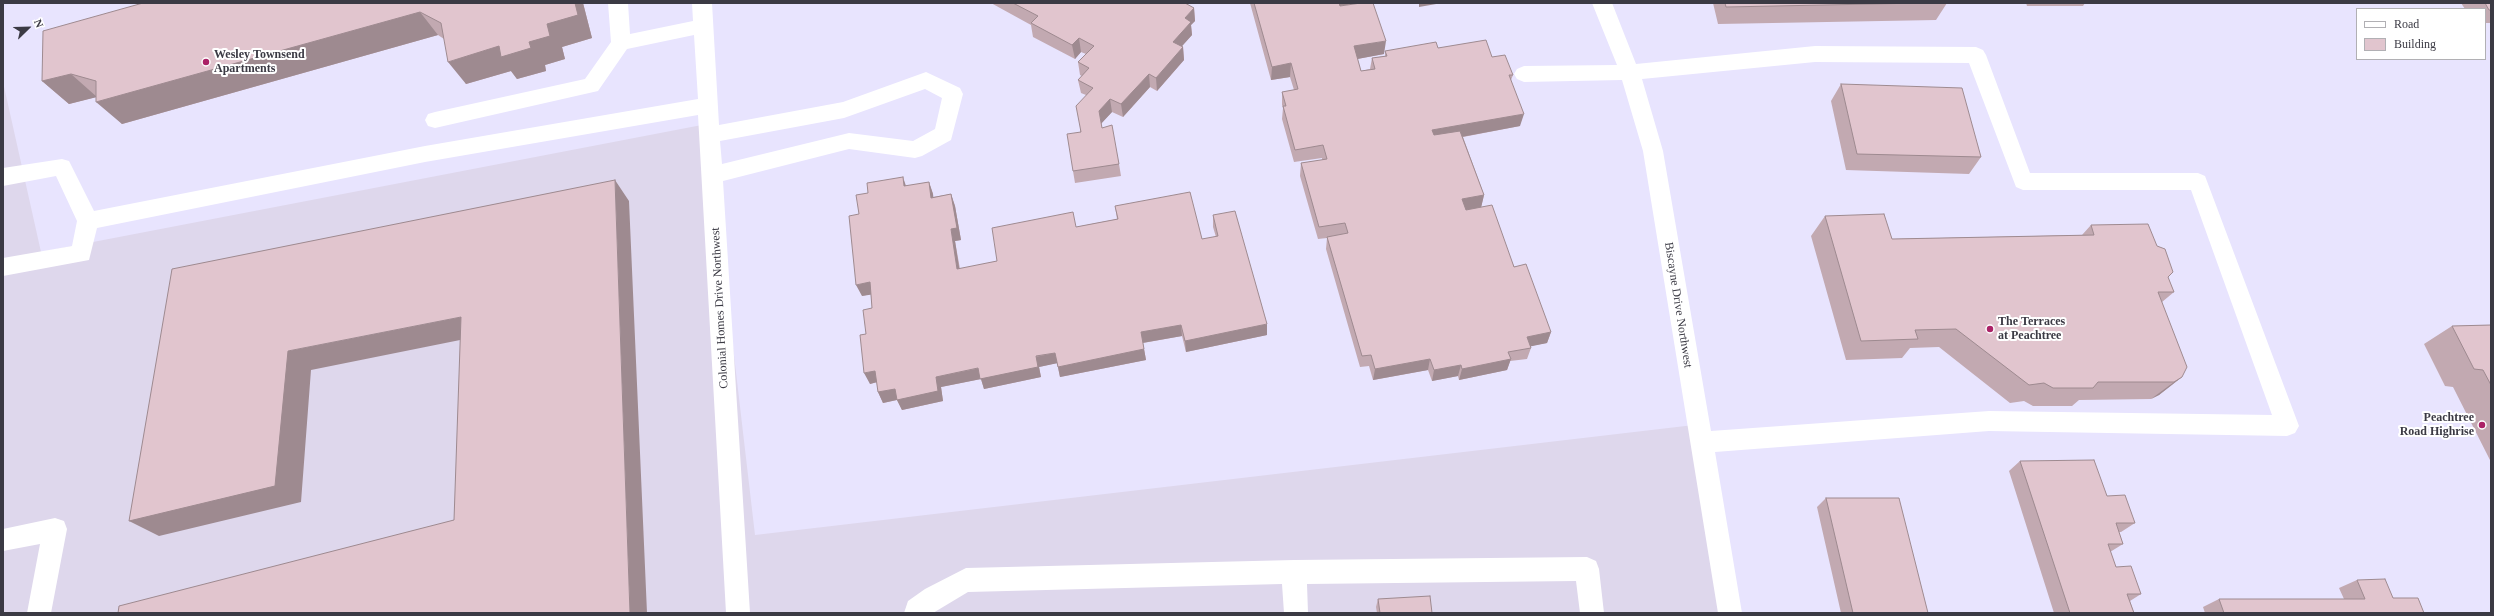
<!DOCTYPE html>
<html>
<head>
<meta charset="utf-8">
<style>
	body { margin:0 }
	#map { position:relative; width:2494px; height:616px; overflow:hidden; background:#e8e4fe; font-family:"Times New Roman",serif }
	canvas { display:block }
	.frame { position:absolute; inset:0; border:4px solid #3b3a44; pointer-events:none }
	.legend { position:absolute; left:2356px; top:8px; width:130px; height:52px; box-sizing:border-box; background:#fff; border:1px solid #b1b0b4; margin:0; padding:5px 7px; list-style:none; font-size:12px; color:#3b3a44 }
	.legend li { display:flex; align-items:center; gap:8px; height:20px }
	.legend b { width:20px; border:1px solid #b1b0b4 }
	.north { position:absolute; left:8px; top:8px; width:40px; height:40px; -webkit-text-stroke:3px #fff; paint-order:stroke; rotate:67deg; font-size:11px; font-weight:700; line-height:16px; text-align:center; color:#3b3a44 }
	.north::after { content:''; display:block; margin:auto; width:14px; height:18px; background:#3b3a44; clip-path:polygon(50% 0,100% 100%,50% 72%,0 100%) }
</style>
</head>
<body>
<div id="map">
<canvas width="2494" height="616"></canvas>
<div class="frame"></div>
<ul class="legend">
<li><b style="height:5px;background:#fff"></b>Road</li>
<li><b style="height:11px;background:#e1c5ce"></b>Building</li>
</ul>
<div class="north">N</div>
</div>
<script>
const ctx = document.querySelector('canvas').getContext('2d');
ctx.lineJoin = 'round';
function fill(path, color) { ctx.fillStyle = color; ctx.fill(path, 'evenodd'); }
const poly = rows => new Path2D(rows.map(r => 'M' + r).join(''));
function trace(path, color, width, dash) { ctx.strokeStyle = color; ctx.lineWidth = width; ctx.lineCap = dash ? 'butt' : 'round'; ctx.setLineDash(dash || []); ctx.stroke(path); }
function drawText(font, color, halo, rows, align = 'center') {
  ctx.font = font + ' "Times New Roman",serif'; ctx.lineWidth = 4; ctx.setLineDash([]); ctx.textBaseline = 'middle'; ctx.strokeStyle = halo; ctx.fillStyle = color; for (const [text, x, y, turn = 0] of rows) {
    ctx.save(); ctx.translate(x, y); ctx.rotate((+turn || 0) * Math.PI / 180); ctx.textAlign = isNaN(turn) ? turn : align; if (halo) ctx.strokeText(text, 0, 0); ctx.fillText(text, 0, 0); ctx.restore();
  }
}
fill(poly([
	[3,82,41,252,707,124,755,535,1694,425,1740,613,3,613]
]), '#ded7ec');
fill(poly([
	[608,3,628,3,630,34,693,21,692,3,712,3,719,125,843,102,926,72,960,88,963,94,951,140,922,156,915,158,849,149,723,181,750,613,726,613,698,115,425,162,97,228,89,260,3,276,3,258,72,246,77,221,56,176,3,186,3,168,62,159,69,161,94,211,425,146,698,99,694,35,627,49,598,91,435,128,428,126,425,120,428,114,435,112,585,79,611,42,608,3],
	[925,89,942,98,935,129,913,141,849,133,722,164,720,141,844,118,925,89],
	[1592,3,1612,3,1636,64,1815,46,1976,47,1983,50,1986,55,2030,173,2198,173,2205,176,2299,426,2295,433,2287,436,1989,431,1715,452,1742,613,1718,613,1643,151,1622,80,1524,82,1517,79,1514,74,1517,69,1524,66,1617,65,1592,3],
	[1815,62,1969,63,2016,187,2023,190,2191,190,2272,415,1989,411,1711,431,1663,151,1642,79,1815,62],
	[55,518,64,521,67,529,51,613,27,613,40,544,3,551,3,529,55,518],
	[1587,557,1596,561,1599,569,1604,613,1580,613,1576,581,1307,584,1308,613,1284,613,1282,584,968,592,933,613,904,613,908,601,925,589,966,568,1294,560,1587,557]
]), '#fff');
fill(poly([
	[143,3,583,3,592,38,562,47,565,59,545,65,546,71,517,79,511,71,466,84,444,39,438,35,122,124,96,97,69,104,42,81],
	[991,3,1185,3,1194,8,1195,21,1191,25,1192,35,1182,46,1183,47,1184,60,1157,91,1150,87,1123,117,1112,112,1101,123,1102,128,1119,164,1121,176,1075,183,1073,171,1080,132,1086,95,1081,93,1078,80,1082,76,1080,75,1078,62,1086,54,1081,52,1075,59,1033,37,1031,25],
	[1250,3,1359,3,1340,6,1384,54,1357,59,1361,71,1370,69,1372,58,1385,56,1385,51,1438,48,1492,57,1513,75,1511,80,1520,126,1463,137,1484,195,1481,207,1551,332,1547,343,1530,346,1531,348,1527,359,1510,361,1507,370,1459,380,1458,376,1432,381,1428,370,1373,380,1369,366,1360,367,1326,249,1327,238,1318,239,1300,176,1301,163,1322,160,1322,158,1294,162,1282,119,1283,108,1282,105,1282,92,1294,90,1290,77,1271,80],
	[1713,3,1947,3,1936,20,1718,24],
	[2026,3,2085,3,2083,6,2027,6],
	[2461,3,2491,3,2491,23,2485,23,2485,9,2465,9],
	[1841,84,1981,157,1969,174,1846,170,1831,101],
	[929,182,933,194,933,197,951,194,955,206,961,240,955,241,960,269,997,261,1076,227,1117,219,1115,206,1202,239,1216,237,1213,227,1213,215,1267,335,1186,352,1182,336,1143,343,1146,360,1060,377,1057,363,1039,367,1041,377,984,389,981,379,941,387,943,401,902,410,897,400,883,403,878,392,877,382,870,384,866,334,872,308,871,294,862,296,859,214,868,193],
	[1825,216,1892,239,2082,235,2091,225,2168,277,2174,292,2162,302,2182,377,2159,395,2151,399,2079,400,2072,406,2033,406,2024,401,2010,403,1939,347,1910,348,1902,358,1846,360,1811,236],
	[2491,325,2491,462,2453,387,2445,386,2424,344,2452,326],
	[2020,461,2107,496,2135,523,2121,532,2119,532,2123,544,2110,552,2116,567,2141,594,2130,601,2134,613,2054,613,2009,471],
	[1826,498,1928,613,1841,613,1817,507],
	[2357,580,2424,613,2205,613,2203,607,2219,599,2344,599,2339,588],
	[1378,599,1432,613,1377,613,1376,607]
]), '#c2a9b1');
fill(poly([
	[575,3,583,3,592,38,562,47,565,59,545,65,546,71,517,79,511,71,466,84,448,62,499,46,529,42,547,24],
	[1335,3,1359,3,1334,7],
	[1419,3,1442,3,1419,7],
	[1194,8,1195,21,1191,25,1192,35,1174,55,1173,42,1185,18],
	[420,12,438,35,122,124,96,102],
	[1079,38,1081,52,1075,59,1072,45],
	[1386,41,1384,54,1352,60,1354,46],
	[1183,47,1184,60,1157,91,1156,78],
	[1291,63,1290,77,1271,80,1272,67],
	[71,74,97,97,69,104,42,81],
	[1149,74,1150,87,1123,117,1121,104],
	[1110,99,1112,112,1101,124,1099,111],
	[1524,114,1520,126,1429,143,1432,130],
	[903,177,907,189,904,186],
	[615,180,629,201,647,613,630,613],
	[929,182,933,194,935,210,931,198],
	[951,194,955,206,961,240,955,241,961,280,957,269,951,229],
	[1484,195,1481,208,1459,211,1462,199],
	[870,282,875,294,862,296,856,285],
	[461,317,480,336,311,370,301,502,159,536,129,521,288,351],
	[1267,324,1267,335,1186,352,1185,341],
	[1181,325,1182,336,1142,343,1141,332],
	[1551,332,1547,343,1523,348,1527,337],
	[1144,349,1146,360,1060,377,1058,367],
	[1055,353,1058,363,1039,367,1041,377,984,389,981,379,941,387,943,401,902,410,897,400,936,377],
	[1430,359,1428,370,1373,380,1375,369],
	[1511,359,1507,370,1459,380,1462,369],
	[1461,365,1458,376,1432,381,1434,370],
	[875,371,881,381,870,384,864,373],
	[2182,377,2159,395,2151,399,2174,382],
	[895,389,901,399,883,403,878,392]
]), '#9e8a90');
const building = poly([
	[143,3,575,3,578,15,547,24,550,36,529,42,531,48,501,57,499,46,448,62,441,23,420,12,96,102,96,81,71,74,42,81,43,31,143,3],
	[1013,3,1185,3,1194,8,1185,18,1191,22,1173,42,1183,47,1156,78,1149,74,1121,104,1110,99,1099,111,1102,128,1112,125,1119,164,1073,171,1067,134,1081,132,1076,106,1093,88,1078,80,1089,68,1078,62,1094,46,1079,38,1072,45,1031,23,1038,16,1013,3],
	[1254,3,1339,3,1340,6,1361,3,1373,3,1386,41,1354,46,1361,71,1375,69,1372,58,1387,56,1385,51,1436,42,1438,48,1486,40,1492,57,1505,55,1513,75,1509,75,1524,114,1432,130,1434,135,1460,131,1484,195,1462,199,1466,210,1492,205,1514,267,1526,264,1551,332,1527,337,1531,348,1508,352,1511,359,1462,369,1461,365,1434,370,1430,359,1375,369,1371,355,1362,356,1327,237,1348,233,1345,223,1319,227,1301,163,1327,159,1323,145,1295,150,1283,106,1286,106,1282,92,1298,89,1291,63,1272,67,1254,3],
	[1725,3,1921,3,1726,7,1725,3],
	[2485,3,2491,3,2491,10,2489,10,2485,3],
	[1841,84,1962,88,1981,157,1857,154,1841,84],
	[903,177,904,186,929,182,931,198,951,194,957,228,951,229,957,269,997,261,992,228,1073,212,1076,227,1118,219,1115,206,1190,192,1202,239,1218,236,1213,215,1235,211,1267,324,1185,341,1181,325,1141,332,1144,349,1058,367,1055,353,1036,356,1038,367,980,379,978,368,936,377,938,391,897,400,895,389,878,392,875,371,864,373,860,335,866,334,863,310,872,308,870,282,856,285,849,216,859,214,856,195,868,193,867,183,903,177],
	[615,180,630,613,118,613,119,606,454,520,461,317,288,351,275,486,129,521,172,269,615,180],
	[1884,214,1892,239,2094,235,2091,225,2148,224,2157,246,2165,249,2173,272,2168,277,2174,292,2158,292,2187,367,2182,377,2174,382,2098,382,2093,388,2053,388,2044,383,2029,385,1956,329,1915,330,1918,339,1861,341,1825,216,1884,214],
	[2491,325,2491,385,2483,370,2474,369,2452,326,2491,325],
	[2094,460,2107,496,2125,495,2135,523,2116,523,2123,544,2108,544,2116,567,2131,566,2141,594,2127,594,2134,613,2070,613,2020,461,2094,460],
	[1826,498,1899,498,1928,613,1853,613,1826,498],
	[2385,579,2393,598,2418,598,2424,613,2224,613,2219,599,2365,599,2357,580,2385,579],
	[1430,596,1432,613,1380,613,1378,599,1430,596]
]);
fill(building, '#e1c5ce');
trace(building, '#9e8a90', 1);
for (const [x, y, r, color] of [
	[206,62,4,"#ab2267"],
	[1990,329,4,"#ab2267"],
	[2482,425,4,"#ab2267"]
]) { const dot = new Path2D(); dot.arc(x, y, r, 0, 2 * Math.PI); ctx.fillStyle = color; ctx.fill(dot); trace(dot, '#fff', 1.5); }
drawText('bold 12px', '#3b3a44', '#fff', [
	["Wesley Townsend",214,55],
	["Apartments",214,69],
	["The Terraces",1998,322],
	["at Peachtree",1998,336],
	["Peachtree",2474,418,"right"],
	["Road Highrise",2474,432,"right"]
], 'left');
drawText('12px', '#3b3a44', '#fff', [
	["Biscayne Drive Northwest",1678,305,81],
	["Colonial Homes Drive Northwest",720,308,-93]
]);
</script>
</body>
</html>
